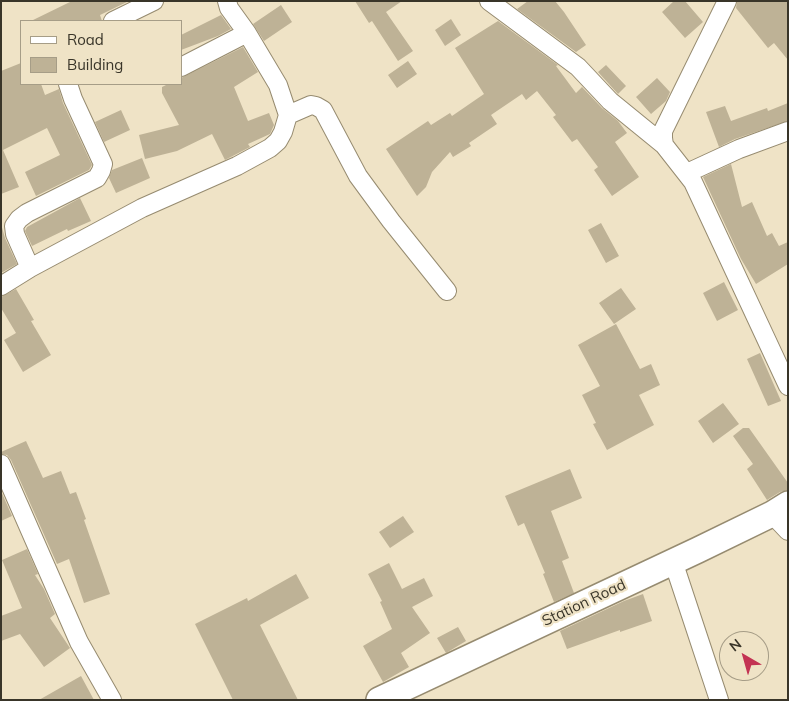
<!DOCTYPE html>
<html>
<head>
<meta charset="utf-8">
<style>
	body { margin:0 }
	#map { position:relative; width:789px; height:701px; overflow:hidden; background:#efe3c6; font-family:Mulish,sans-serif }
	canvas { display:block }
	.frame { position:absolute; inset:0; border:2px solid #393529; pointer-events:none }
	.legend { position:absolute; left:20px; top:20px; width:162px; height:65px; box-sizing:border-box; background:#efe3c6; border:1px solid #a69d87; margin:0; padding:6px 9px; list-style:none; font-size:15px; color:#393529 }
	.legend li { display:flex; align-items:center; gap:10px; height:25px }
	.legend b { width:25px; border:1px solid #a69d87 }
	.north { position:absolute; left:719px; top:631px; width:50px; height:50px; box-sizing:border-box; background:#efe3c6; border:1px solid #a69d87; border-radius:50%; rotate:322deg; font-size:14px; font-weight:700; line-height:20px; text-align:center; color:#393529 }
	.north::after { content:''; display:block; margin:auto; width:18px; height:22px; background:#c33353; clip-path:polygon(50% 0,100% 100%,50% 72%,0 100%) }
</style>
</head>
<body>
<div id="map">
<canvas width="789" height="701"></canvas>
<div class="frame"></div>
<ul class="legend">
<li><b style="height:6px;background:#fff"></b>Road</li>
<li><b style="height:14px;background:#beb296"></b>Building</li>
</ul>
<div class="north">N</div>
</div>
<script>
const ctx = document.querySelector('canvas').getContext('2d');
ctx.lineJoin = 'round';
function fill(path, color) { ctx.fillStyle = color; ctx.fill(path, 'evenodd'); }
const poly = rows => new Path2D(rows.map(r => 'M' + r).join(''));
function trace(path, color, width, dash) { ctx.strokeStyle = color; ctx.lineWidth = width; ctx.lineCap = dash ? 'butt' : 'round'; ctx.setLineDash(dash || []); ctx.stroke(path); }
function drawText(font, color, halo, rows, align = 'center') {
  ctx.font = font + ' Mulish,sans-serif'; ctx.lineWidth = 4.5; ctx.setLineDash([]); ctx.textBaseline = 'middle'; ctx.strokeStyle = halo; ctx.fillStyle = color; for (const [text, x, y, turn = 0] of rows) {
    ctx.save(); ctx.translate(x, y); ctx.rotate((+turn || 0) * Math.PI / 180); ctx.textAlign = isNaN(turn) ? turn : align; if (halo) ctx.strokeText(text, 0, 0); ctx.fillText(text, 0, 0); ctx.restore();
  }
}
fill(poly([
	[72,1,129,1,100,15,102,21,31,21],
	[355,1,402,1,386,12,413,51,398,61,372,21,369,23],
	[528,1,555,1,564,12,586,45,576,52,517,9],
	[674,1,685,1,703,22,685,38,662,12],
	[737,1,788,1,788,60,774,43,768,48,736,8],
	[281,5,292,22,264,41,253,24],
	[221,15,231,29,218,36,181,50,181,35],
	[451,19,461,35,445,46,435,30],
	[498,21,558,65,556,66,576,93,582,87,602,108,618,121,627,133,615,142,639,177,612,196,594,170,598,167,577,139,572,142,553,117,556,115,537,91,526,100,522,94,491,115,497,124,469,143,471,146,453,157,450,152,432,172,426,187,417,196,386,149,428,121,431,125,450,113,452,116,484,94,455,48],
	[243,47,258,72,234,87,248,121,269,113,274,125,270,134,248,144,250,147,225,160,212,134,177,151,145,159,139,135,179,125,162,93,162,87,168,84,181,84,181,78],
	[408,61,417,74,397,88,388,75],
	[21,63,21,84,41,84,45,95,59,89,63,103,92,165,89,170,36,196,25,172,60,155,47,128,3,150,19,187,1,194,1,71],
	[606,65,626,86,618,94,598,72],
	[657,78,670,92,666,101,651,114,636,97],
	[788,103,788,121,735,139,719,147,706,112,725,106,731,121,767,108,768,111],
	[121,110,130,130,104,142,95,122],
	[142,158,150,178,116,193,109,178,112,170],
	[731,164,742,207,752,202,767,236,772,233,779,246,788,242,788,264,756,284,741,259,703,177],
	[80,198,91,221,68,231,67,229,32,246,25,231,27,227],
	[601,223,619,256,606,263,588,230],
	[1,224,5,238,17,264,1,273],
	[724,282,738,310,717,321,703,293],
	[621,288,636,309,614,324,599,303],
	[16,289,34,320,31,321,51,355,23,372,4,340,16,333,1,308,1,297],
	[616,324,640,369,651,364,660,385,639,395,654,425,607,450,593,424,596,423,582,395,600,386,578,345],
	[760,353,781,401,768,406,747,359],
	[723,403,739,424,713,443,698,421],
	[743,428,749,428,788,483,788,490,780,492,767,500,747,469,753,464,733,436],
	[26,441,43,478,61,471,70,494,76,492,86,519,84,520,110,594,84,603,69,559,57,564,11,460,7,455,1,454,1,452],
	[570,469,582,498,551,511,569,558,562,561,574,593,554,602,543,574,545,573,524,523,518,526,505,496],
	[1,491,12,516,1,521],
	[403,516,414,532,390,548,379,532],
	[27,549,38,574,35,575,44,589,55,614,50,618,70,648,44,667,20,634,1,641,1,616,22,608,2,560],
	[389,563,402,589,424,578,433,596,412,607,430,633,401,653,409,667,383,682,363,646,392,629,380,602,382,601,368,574],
	[296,574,309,598,260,625,298,700,233,700,195,624,247,598,248,601],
	[643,594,652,621,620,632,620,630,567,649,560,631,624,601],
	[458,627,466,641,446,653,437,638],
	[81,676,94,700,39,700]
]), '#beb296');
const minor = poly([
	[489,1,578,67,610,101,664,145],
	[727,1,663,131,663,138,664,145,693,182,788,386],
	[113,21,154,1],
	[181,67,247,33],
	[288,115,311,105,316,106,323,110,358,176,391,221,447,291],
	[687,173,739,149,788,131],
	[30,268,15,234,14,226,19,219,27,213,97,178,101,171,103,164,73,99,68,84],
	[1,286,30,268,142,208,237,166,270,148,278,141,283,132,288,115,278,85,247,33,229,8,227,1],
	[1,464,79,642,112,700],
	[772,514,788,531],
	[673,561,719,700]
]);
const secondary = poly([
	[379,700,698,550,772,514,788,504]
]);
trace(minor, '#968b70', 20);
trace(secondary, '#968b70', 28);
trace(minor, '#fff', 18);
trace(secondary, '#fff', 25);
drawText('15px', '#393529', '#efe3c6', [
	["Station Road",584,603,-25]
]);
</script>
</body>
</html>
